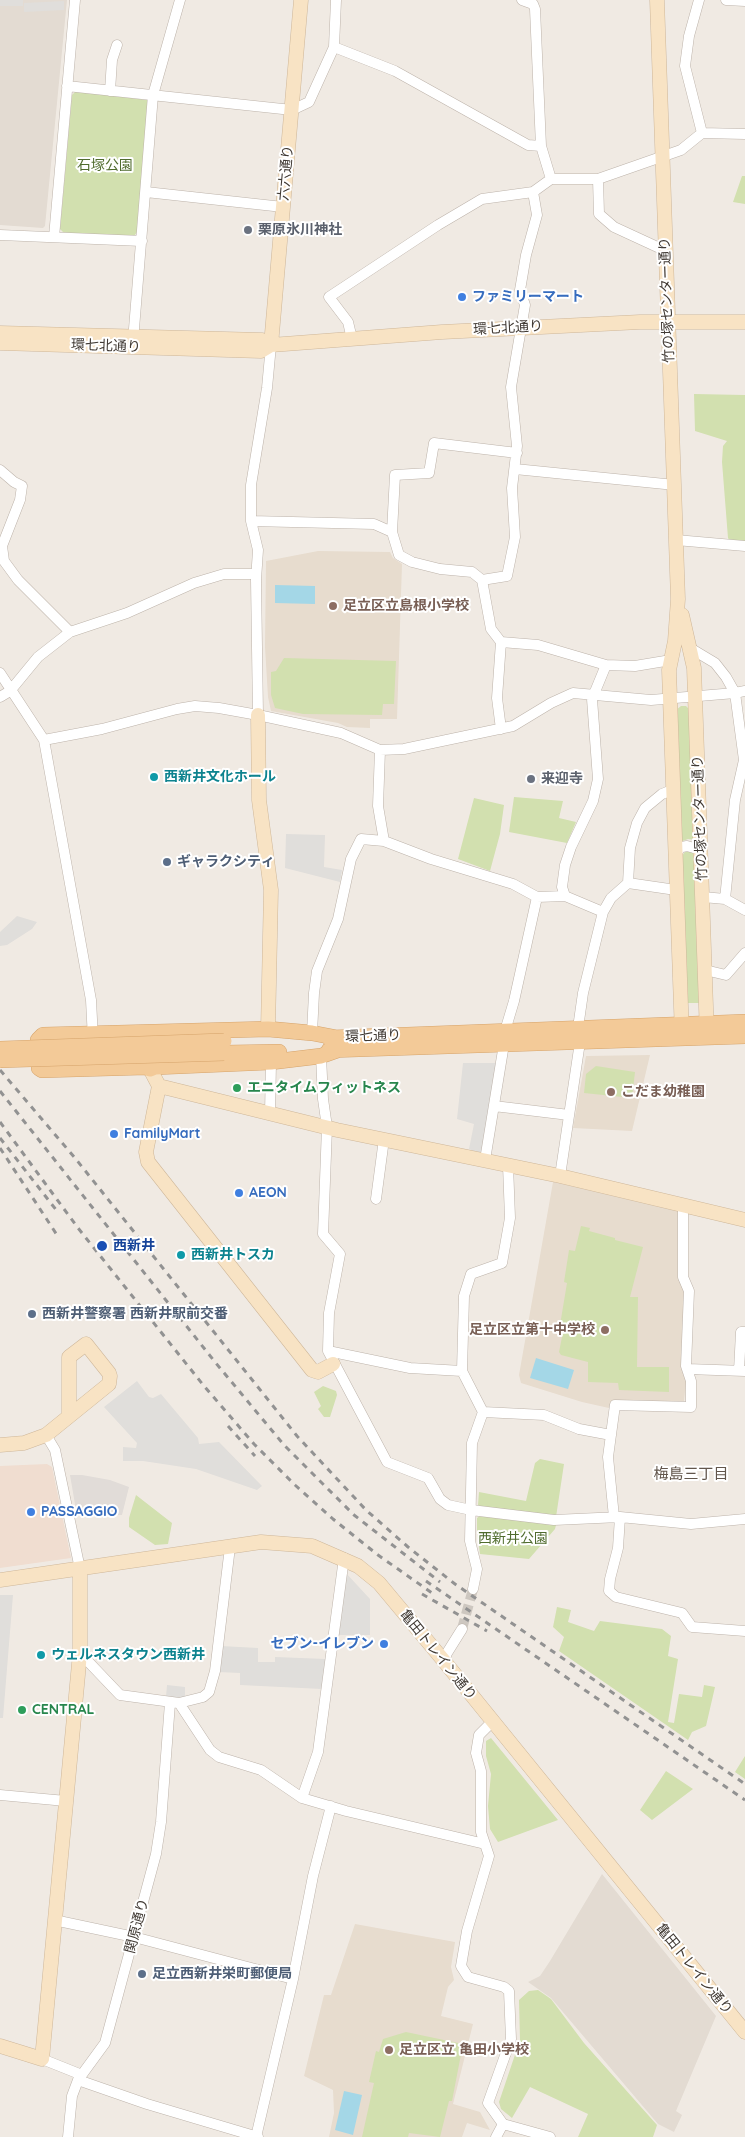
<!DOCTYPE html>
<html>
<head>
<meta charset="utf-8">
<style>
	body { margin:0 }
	canvas { display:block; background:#f0eae3 }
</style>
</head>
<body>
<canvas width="745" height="2137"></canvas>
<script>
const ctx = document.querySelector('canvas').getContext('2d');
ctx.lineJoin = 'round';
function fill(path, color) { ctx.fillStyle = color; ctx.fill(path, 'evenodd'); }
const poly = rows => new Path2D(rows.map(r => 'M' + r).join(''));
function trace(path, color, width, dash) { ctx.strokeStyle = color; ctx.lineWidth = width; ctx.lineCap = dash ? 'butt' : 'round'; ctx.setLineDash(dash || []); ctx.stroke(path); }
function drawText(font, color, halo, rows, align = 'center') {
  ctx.font = font + ' Quicksand,"Noto Sans JP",sans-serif'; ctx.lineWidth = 4; ctx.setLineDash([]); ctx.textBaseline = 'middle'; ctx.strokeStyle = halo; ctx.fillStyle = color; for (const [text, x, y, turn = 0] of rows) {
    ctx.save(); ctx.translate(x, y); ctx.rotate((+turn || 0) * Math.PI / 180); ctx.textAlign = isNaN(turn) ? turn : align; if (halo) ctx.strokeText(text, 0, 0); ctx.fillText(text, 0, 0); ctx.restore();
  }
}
fill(poly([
	[0,0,67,0,45,226,43,228,0,225],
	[602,1874,716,2016,676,2111,682,2115,674,2132,658,2124,551,1998,528,1982,540,1976,550,1961]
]), '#e3dbd2');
fill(poly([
	[47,1464,52,1467,71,1558,0,1568,0,1466]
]), '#f0ddd0');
fill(poly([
	[70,1475,82,1475,110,1480,129,1487,122,1515,77,1516]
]), '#e1dcd8');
fill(poly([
	[318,551,390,552,393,558,402,564,397,719,370,719,370,728,347,727,338,723,271,711,268,697,265,647,266,561],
	[650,1055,632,1131,573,1128,586,1056],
	[553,1182,679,1212,684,1292,681,1367,686,1382,684,1401,611,1402,609,1408,582,1402,521,1383,519,1375],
	[355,1924,455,1942,451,1967,454,1980,448,1987,441,2016,473,2024,453,2104,480,2112,490,2130,467,2123,462,2137,329,2137,334,2113,333,2090,304,2076,324,1995,331,1995]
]), '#e7dcce');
fill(poly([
	[76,91,147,100,149,103,138,231,134,236,64,233,60,229,72,95],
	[742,176,745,176,745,204,733,202],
	[694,394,745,395,745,542,730,541,728,538,722,462,723,446,727,441,695,431],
	[284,658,396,661,394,704,383,704,382,715,303,714,275,708,271,695,271,672,276,671],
	[681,706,686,706,693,713,695,840,688,839,680,842,676,710],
	[514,797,563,801,559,818,576,822,567,843,509,832],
	[474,798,504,805,500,834,490,871,458,859],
	[691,851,698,855,701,1003,686,1003,681,857,685,852],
	[596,1066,635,1072,632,1098,584,1093,586,1074],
	[581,1226,590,1228,589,1231,615,1238,615,1240,643,1247,630,1297,638,1297,637,1367,669,1367,669,1392,619,1390,618,1383,588,1382,588,1362,561,1355,559,1352,562,1337,560,1325,567,1283,564,1282,569,1250,575,1251],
	[323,1386,336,1391,337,1395,330,1417,324,1417,318,1409,321,1406,314,1392],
	[540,1459,564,1464,556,1517,483,1508,478,1505,479,1492,526,1501,535,1463],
	[136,1495,172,1523,168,1544,155,1545,129,1527,129,1518],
	[481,1515,556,1525,555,1529,529,1559,480,1554,477,1532,477,1518],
	[557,1607,571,1610,568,1622,594,1631,600,1621,662,1629,671,1636,668,1656,678,1659,668,1722,674,1723,679,1694,702,1697,704,1685,715,1687,706,1726,692,1732,688,1740,559,1651,564,1637,553,1627],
	[491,1738,558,1820,498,1842,490,1829,488,1806,491,1774,486,1756,486,1741],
	[745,1756,745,1779,735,1772],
	[666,1771,693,1789,652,1820,640,1810],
	[538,1990,551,1999,584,2043,657,2125,653,2137,578,2137,588,2114,530,2087,512,2118,501,2109,499,2102,520,2040,519,2000,529,1991],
	[406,2032,463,2044,452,2101,449,2101,440,2137,409,2133,408,2137,362,2137,374,2083,369,2082,376,2051,379,2052,383,2039]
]), '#d2e0af');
fill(poly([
	[0,0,23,0,23,6,0,6],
	[64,1,64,10,24,12,24,3],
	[286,834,325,835,324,867,342,870,340,882,285,868],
	[17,916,37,922,32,929,7,945,0,946,0,932],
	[463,1063,497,1063,481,1155,469,1149,474,1124,457,1119],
	[137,1381,149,1397,153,1398,161,1394,198,1438,199,1444,219,1442,262,1486,257,1490,196,1469,143,1461,123,1461,123,1447,136,1448,137,1443,104,1407],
	[345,1572,370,1599,370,1635,338,1635],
	[0,1595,13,1595,3,1718,0,1718],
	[221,1646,258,1648,258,1662,275,1662,275,1657,326,1659,322,1689,240,1685,240,1673,218,1672],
	[167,1685,185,1687,185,1699,166,1697]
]), '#e0dedb');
fill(poly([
	[275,585,315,586,315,604,275,603],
	[536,1358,574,1370,568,1389,530,1378],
	[344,2091,362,2095,353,2135,335,2130]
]), '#a4d7e7');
trace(poly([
	[462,1629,473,1589]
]), '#cdc7c0', 10, [10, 5]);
const street = poly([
	[522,0,533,4,535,9,541,146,551,179],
	[699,0,689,36,685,66,702,133],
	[726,0,745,1],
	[334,47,395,71,528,145,541,146],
	[67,86,292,110,309,102,334,47,336,0],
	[110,91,112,60,117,45],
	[598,179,599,214,614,227,666,251],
	[146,192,283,207],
	[0,235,142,241],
	[54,237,75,0],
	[352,339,348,322,329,297,438,225,482,199,533,192,551,179,598,179,681,150,702,133,745,134],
	[133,341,153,95,180,0],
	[515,469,675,485],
	[0,470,14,482,22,486,20,500,2,546,4,561,18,580,70,632],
	[251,521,374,524,392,532],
	[676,540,745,546],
	[482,580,472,572,440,569,412,562,399,555,392,532,395,475,429,473,434,443,517,453],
	[501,642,538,645,606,665,635,666,671,660],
	[690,648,715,663,726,677,735,693,744,760,735,800,725,899],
	[0,673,44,740,91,1000,93,1039],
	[0,697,10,691,38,657,70,632,127,613,194,583,224,574,256,574],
	[258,715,256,580,258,550,251,521,251,485,267,388,271,345],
	[501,729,497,698,501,642,491,629,482,580,507,576,515,537,512,488,517,446,511,387,525,305,520,290,526,255,537,215,533,192],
	[44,740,102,729,177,709,195,706,219,708,258,715,341,733,380,750,404,749,513,726,551,703,573,693,651,700,735,693,745,691],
	[380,750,378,806,384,841],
	[674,854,682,847,687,846,701,850],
	[628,883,630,848,637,823,645,808,662,794,672,790],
	[565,896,562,887,565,865,571,847,593,801,598,779,592,699,606,665],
	[703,897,725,899,745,910],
	[705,970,726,975,745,953],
	[578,1028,583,993,603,912,611,898,628,883,676,890],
	[505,1031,514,1001,537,897],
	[312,1033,314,993,317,971,338,919,351,859,361,839,384,841,431,859,513,884,537,897,565,896,603,912],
	[321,1056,323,1099,327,1127,323,1234,340,1254,329,1313,328,1351,387,1462,428,1478,440,1499,448,1505,471,1510,554,1520,620,1517,691,1524,745,1519],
	[494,1106,569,1115],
	[270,1114,271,1062],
	[485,1160,504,1044],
	[560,1176,580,1042],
	[376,1199,384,1139],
	[328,1351,410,1368,462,1371,483,1412,472,1443,470,1541,477,1569,473,1589],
	[687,1369,745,1371],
	[462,1371,464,1296,471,1274,502,1263,510,1218,508,1165],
	[739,1371,741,1332,745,1332],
	[483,1412,544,1415,579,1429,611,1435],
	[46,1435,55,1450,80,1569],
	[614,1517,608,1457,615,1405,691,1407,691,1381,686,1366,689,1291,683,1277,683,1206],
	[620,1517,618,1548,610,1579,609,1591,616,1597,682,1613,692,1627,745,1631],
	[80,1653,120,1695,179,1703,203,1697,209,1692,215,1671,230,1547],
	[444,1661,447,1653,462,1629],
	[179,1703,210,1750,219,1757,261,1770,302,1798,346,1811,485,1844],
	[492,1722,479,1735,476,1753,481,1771,481,1832,489,1856,467,1931,461,1966,468,1977,504,1987,509,1991,511,2039,488,2103,503,2124,550,2137],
	[0,1795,66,1801],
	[302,1798,318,1752,344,1558],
	[54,1920,134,1937,293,1979],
	[42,2059,82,2075],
	[78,2080,147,2104,258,2137],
	[68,2137,72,2096,78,2080,105,2043,156,1854,161,1822,170,1703],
	[256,2137,293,1979,313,1876,331,1806],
	[496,2137,503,2124]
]);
const secondary = poly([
	[657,0,678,599,675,641,669,670,682,1035],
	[0,333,262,340,271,345],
	[0,343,261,351,271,345,442,332,640,322,745,322],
	[271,345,301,0],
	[682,615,694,668,707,1035],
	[258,715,259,800,271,890,268,1029],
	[150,1069,159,1086,146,1152,148,1162,312,1370,318,1372,333,1364],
	[159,1086,337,1130,560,1176,745,1220],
	[0,1445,24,1443,46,1435,109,1384,110,1376,109,1373,86,1344,69,1357,69,1416],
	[0,1580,261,1542,312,1546,358,1566,379,1583,444,1661,745,2032],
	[0,2046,42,2059,80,1653,80,1569]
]);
const primary = poly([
	[329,1038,745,1022],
	[338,1038,312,1033,268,1029,43,1035,38,1040,39,1068,42,1070,146,1067,150,1069,155,1067,271,1062,321,1056,338,1050],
	[329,1050,745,1036],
	[224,1053,279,1052]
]);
trace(street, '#bdb3aa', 11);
trace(secondary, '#ceb79a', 15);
trace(primary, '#d6a46b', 16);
trace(street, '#fff', 10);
trace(secondary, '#f8e3c4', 14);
trace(primary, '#f3ca98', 15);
trace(poly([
	[0,1070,75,1158,297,1436,366,1510,408,1547,455,1584,745,1784],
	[0,1091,215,1362,284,1445,354,1515,440,1582],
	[0,1122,78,1228,204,1386,254,1444,295,1485,333,1519,378,1555,432,1593],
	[0,1138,57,1211],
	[0,1148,59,1238],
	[228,1426,255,1456],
	[426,1581,745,1800],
	[422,1594,487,1631]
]), '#929292', 3, [6, 6]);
const primaryBridge = poly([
	[0,1049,224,1041],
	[0,1060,224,1053]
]);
trace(primaryBridge, '#d6a46b', 16, []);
trace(primaryBridge, '#f3ca98', 15);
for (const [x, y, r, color] of [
	[248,230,5,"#6b7280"],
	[462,297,5,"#3f7fe0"],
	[333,606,5,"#8d6e63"],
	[154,777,5,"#0f9aa8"],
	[531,779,5,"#6b7280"],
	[167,862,5,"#5c6f8a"],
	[237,1088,5,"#2e9e5b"],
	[611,1092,5,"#8d6e63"],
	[114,1134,5,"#3f7fe0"],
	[239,1193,5,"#3f7fe0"],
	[102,1246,6,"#1a4fb4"],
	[181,1255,5,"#0f9aa8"],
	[32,1314,5,"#5c6f8a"],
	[605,1330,5,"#8d6e63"],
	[31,1512,5,"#3f7fe0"],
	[384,1644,5,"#3f7fe0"],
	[41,1655,5,"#0f9aa8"],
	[22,1710,5,"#2e9e5b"],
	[142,1974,5,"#5c6f8a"],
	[389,2050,5,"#8d6e63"]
]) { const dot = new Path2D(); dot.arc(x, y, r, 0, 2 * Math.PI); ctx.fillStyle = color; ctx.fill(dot); trace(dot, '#fff', 2); }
drawText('14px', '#506c2e', '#fff', [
	["石塚公園",105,166],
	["西新井公園",513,1539]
]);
drawText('14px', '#413a34', '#fff', [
	["六六通り",286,173,-85],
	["竹の塚センター通り",667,300,-92],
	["環七北通り",508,328,-3],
	["環七北通り",106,346,2],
	["竹の塚センター通り",700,818,-92],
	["環七通り",373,1036,-2],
	["亀田トレイン通り",438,1655,51],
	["関原通り",137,1926,-75],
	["亀田トレイン通り",694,1969,51]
]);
drawText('bold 14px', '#5b616d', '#fff', [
	["栗原氷川神社",258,230],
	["来迎寺",541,779]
], 'left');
drawText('bold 14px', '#366cbe', '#fff', [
	["ファミリーマート",472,297],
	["FamilyMart",124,1134],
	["AEON",249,1193],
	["PASSAGGIO",41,1512],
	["セブン-イレブン",374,1644,"right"]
], 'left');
drawText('bold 14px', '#785e54', '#fff', [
	["足立区立島根小学校",343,606],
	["こだま幼稚園",621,1092],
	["足立区立第十中学校",595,1330,"right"],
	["足立区立 亀田小学校",399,2050]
], 'left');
drawText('bold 14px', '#0d838f', '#fff', [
	["西新井文化ホール",164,777],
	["西新井トスカ",191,1255],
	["ウェルネスタウン西新井",51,1655]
], 'left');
drawText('bold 14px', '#4e5e75', '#fff', [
	["ギャラクシティ",177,862],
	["西新井警察署 西新井駅前交番",42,1314],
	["足立西新井栄町郵便局",152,1974]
], 'left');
drawText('bold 14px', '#27864d', '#fff', [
	["エニタイムフィットネス",247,1088],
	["CENTRAL",32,1710]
], 'left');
drawText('bold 14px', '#164399', '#fff', [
	["西新井",113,1246]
], 'left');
drawText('15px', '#62564c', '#fff', [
	["梅島三丁目",691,1474]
]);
</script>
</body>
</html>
